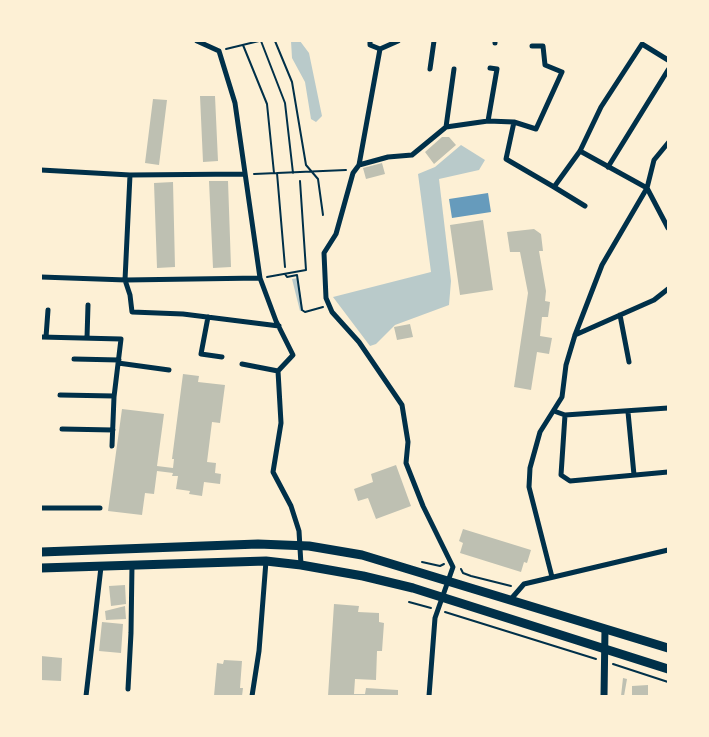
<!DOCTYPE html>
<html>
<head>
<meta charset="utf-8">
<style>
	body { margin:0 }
	#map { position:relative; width:709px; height:737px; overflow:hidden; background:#fdf0d5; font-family:Barlow,sans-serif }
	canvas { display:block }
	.frame { position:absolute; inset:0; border:42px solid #fdf0d5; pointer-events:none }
</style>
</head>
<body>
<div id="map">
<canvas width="709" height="737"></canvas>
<div class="frame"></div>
</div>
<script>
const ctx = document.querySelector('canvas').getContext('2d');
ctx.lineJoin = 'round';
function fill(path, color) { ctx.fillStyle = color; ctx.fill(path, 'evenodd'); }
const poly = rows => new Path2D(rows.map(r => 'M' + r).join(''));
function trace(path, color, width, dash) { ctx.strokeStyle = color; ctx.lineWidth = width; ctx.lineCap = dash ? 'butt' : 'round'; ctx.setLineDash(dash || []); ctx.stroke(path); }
fill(poly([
	[291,41,300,41,309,53,322,116,316,122,311,119,305,82,292,58],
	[461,145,485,160,479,170,439,179,451,281,449,305,395,325,376,344,370,346,333,297,431,272,418,174,435,167],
	[298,278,303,310,300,311,292,279]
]), '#b9caca');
fill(poly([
	[488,193,491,212,452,218,449,199]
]), '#669bbc');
fill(poly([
	[200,96,215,96,218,161,203,162],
	[153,99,167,100,159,165,145,163],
	[442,137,449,137,456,145,434,164,425,152],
	[382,163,385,174,366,179,363,168],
	[209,181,228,181,231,267,213,268],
	[173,182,175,267,157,268,154,183],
	[483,220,493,290,460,295,450,225],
	[534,229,541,234,543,251,539,251,546,291,545,301,550,302,548,317,542,317,540,336,552,338,549,354,537,352,531,390,514,387,528,293,520,252,510,252,507,232],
	[410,324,413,337,397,340,394,327],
	[183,374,199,376,198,382,225,385,220,423,212,422,207,462,216,463,215,473,221,474,220,484,204,482,202,496,189,494,190,491,176,489,178,476,172,476,173,473,157,471,154,494,145,493,142,515,108,511,122,409,164,414,157,466,173,468,174,459,172,459],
	[396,465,411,506,376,519,368,498,358,501,354,489,373,482,371,474],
	[463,529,531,550,527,563,524,562,521,572,460,553,463,543,459,541],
	[125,585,126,604,111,606,109,586],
	[334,604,359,606,358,612,379,613,379,622,384,623,382,651,377,651,376,680,355,679,354,694,365,694,366,688,398,690,398,696,328,696],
	[125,606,126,619,106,620,105,611],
	[102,622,123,624,121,653,99,651],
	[41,656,62,658,61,681,41,680],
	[224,660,242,661,240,688,243,688,242,696,214,696,217,663,223,664],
	[623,678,627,679,624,696,621,696],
	[648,685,648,696,632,696,632,686]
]), '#bec0b2');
trace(poly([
	[261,41,285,103,293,173],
	[275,41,292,82,306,165,318,179,323,215],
	[243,45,267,104,274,173],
	[226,49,259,41],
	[277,173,285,267],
	[254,174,346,170],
	[285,274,287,277,297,275,302,310,305,312,323,307],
	[267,277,306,270,300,181],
	[422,562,440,566,444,564],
	[461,569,463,573,471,576,511,586],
	[409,602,431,608],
	[445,612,596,659],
	[613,664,668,682]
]), '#003049', 2);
trace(poly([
	[197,41,219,51,235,103,260,278,276,321,293,355,278,371,281,423,273,472,291,506,299,531,301,565],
	[370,41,370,45,380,49],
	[398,41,380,49,359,165,353,173,336,234,324,253,326,298,332,312,359,342,402,405,408,442,406,463,423,506,453,567,435,618,429,696],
	[495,43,495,41],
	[430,69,434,41],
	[488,121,497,69,490,68],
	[514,122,536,129,562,72,545,65,543,46,532,46],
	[446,127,454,69],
	[668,143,654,160,647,188,668,228],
	[359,165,388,157,412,155,446,127,488,121,514,122,506,159,554,187,580,151,601,107,642,44,668,60],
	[608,167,668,70],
	[41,170,130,175,244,174],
	[130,175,125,280,130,295,132,312,183,314,279,326],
	[554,187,585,206],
	[41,277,126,280,260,278],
	[620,315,629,362],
	[208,317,201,354,222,357],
	[575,335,654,300,668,289],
	[41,337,121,339,114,397,112,446],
	[46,337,48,310],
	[87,338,88,305],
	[74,359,119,360],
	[118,363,169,370],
	[242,364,278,371],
	[60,395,114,396],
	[554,411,565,415,668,408],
	[628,412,634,475],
	[565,415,561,475,570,481,668,472],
	[62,429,113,430],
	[41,508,100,508],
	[552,577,529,487,530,468,540,432,562,397,566,365,575,335,602,265,647,188,580,151],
	[511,599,524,584,668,550],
	[128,689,131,633,132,565],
	[86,696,101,567],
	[252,696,259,651,266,561]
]), '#003049', 5);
trace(poly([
	[604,696,605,629]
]), '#003049', 7);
trace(poly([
	[41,552,258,544,309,546,362,555,668,648],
	[41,568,266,561,301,565,363,576,413,588,668,669]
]), '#003049', 9);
</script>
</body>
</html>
